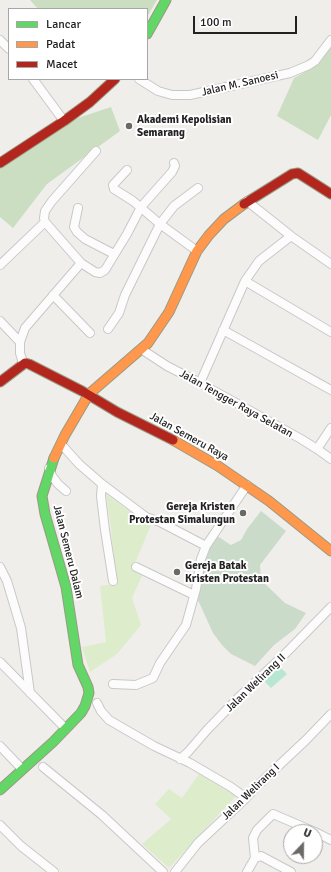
<!DOCTYPE html>
<html>
<head>
<meta charset="utf-8">
<style>
	body { margin:0 }
	#map { position:relative; width:331px; height:872px; overflow:hidden; background:#f0eeeb; font-family:Signika,sans-serif }
	canvas { display:block }
	.legend { position:absolute; left:8px; top:8px; width:140px; height:72px; box-sizing:border-box; background:#fff; border:1px solid #a7a7a7; margin:0; padding:5px 7px; list-style:none; font-size:12px; color:#222 }
	.legend li { display:flex; align-items:center; gap:8px; height:20px }
	.legend b { width:20px; border:1px solid #a7a7a7 }
	.north { position:absolute; left:283px; top:824px; width:40px; height:40px; box-sizing:border-box; background:#fff; border:1px solid #a7a7a7; border-radius:50%; rotate:22deg; font-size:11px; font-weight:700; line-height:16px; text-align:center; color:#222 }
	.north::after { content:''; display:block; margin:auto; width:14px; height:18px; background:#6a6968; clip-path:polygon(50% 0,100% 100%,50% 72%,0 100%) }
	.scale { position:absolute; left:193px; top:16px; width:104px; height:18px; box-sizing:border-box; border:2px solid #222; border-top:0; padding-left:5px; font-size:12px; line-height:14px; white-space:nowrap; color:#222; -webkit-text-stroke:3px #fff; paint-order:stroke }
</style>
</head>
<body>
<div id="map">
<canvas width="331" height="872"></canvas>
<ul class="legend">
<li><b style="height:5px;background:#63d668"></b>Lancar</li>
<li><b style="height:5px;background:#ff974d"></b>Padat</li>
<li><b style="height:5px;background:#b3261e"></b>Macet</li>
</ul>
<div class="north">U</div>
<div class="scale">100 m</div>
</div>
<script>
const ctx = document.querySelector('canvas').getContext('2d');
ctx.lineJoin = 'round';
function fill(path, color) { ctx.fillStyle = color; ctx.fill(path, 'evenodd'); }
const poly = rows => new Path2D(rows.map(r => 'M' + r).join(''));
function trace(path, color, width, dash) { ctx.strokeStyle = color; ctx.lineWidth = width; ctx.lineCap = dash ? 'butt' : 'round'; ctx.setLineDash(dash || []); ctx.stroke(path); }
function drawText(font, color, halo, rows, align = 'center') {
  ctx.font = font + ' Signika,sans-serif'; ctx.lineWidth = 4; ctx.setLineDash([]); ctx.textBaseline = 'middle'; ctx.strokeStyle = halo; ctx.fillStyle = color; for (const [text, x, y, turn = 0] of rows) {
    ctx.save(); ctx.translate(x, y); ctx.rotate((+turn || 0) * Math.PI / 180); ctx.textAlign = isNaN(turn) ? turn : align; if (halo) ctx.strokeText(text, 0, 0); ctx.fillText(text, 0, 0); ctx.restore();
  }
}
fill(poly([
	[106,494,134,515,151,525,132,570,142,576,132,598,141,625,117,654,90,672,82,647,106,642,100,586,116,584,111,528],
	[199,774,236,796,169,868,142,844,171,819,155,804,169,789,182,798]
]), '#ddeccb');
fill(poly([
	[30,0,157,0,147,17,147,9,38,9],
	[331,47,331,115,318,140,277,116,294,78,316,66],
	[111,107,120,131,47,184,13,228,0,217,0,169,75,119]
]), '#cbdec1');
fill(poly([
	[261,511,286,531,260,565,261,580,285,603,306,613,295,629,274,645,255,666,231,654,222,645,213,633,197,598,201,569,214,534,231,545,241,540,247,529]
]), '#cadbca');
fill(poly([
	[279,666,287,674,271,688,264,681]
]), '#b7e6d2');
const street = poly([
	[0,40,9,49],
	[33,79,64,121],
	[139,79,158,91,172,95,190,95,290,73,309,65,315,61,331,40],
	[96,151,52,201,45,211,44,218,45,222,81,263,95,272,100,273,105,270,127,234,141,207,172,172,175,166,174,163],
	[127,170,113,185,114,189,133,201,160,224,197,251],
	[247,201,291,236,331,264],
	[78,208,74,227,77,232,85,239,114,254],
	[0,265,45,222],
	[245,281,331,332],
	[53,295,90,333],
	[0,321,20,342],
	[108,329,119,313,125,295,160,224,174,206,198,188],
	[223,330,331,390],
	[141,349,167,366,200,383,301,439,317,449,331,459],
	[23,363,20,353,20,342,25,328,81,263],
	[200,383,245,281,259,261,291,236],
	[61,444,79,464,102,484,146,517,160,522,206,546],
	[317,449,331,428],
	[49,468,52,476,58,484,66,491],
	[102,484,101,496,105,530,113,581],
	[0,567,7,581,21,628,30,693],
	[136,567,194,595],
	[0,662,66,729],
	[113,684,136,685,153,678,160,663,186,625,196,589,201,559,206,546,247,485],
	[97,703,101,711,109,720,154,746,190,763,231,787,246,798],
	[0,746,22,769],
	[180,759,188,752,207,730,238,698,282,657,331,607],
	[43,767,102,815,163,872],
	[0,825,21,846,54,872],
	[315,832,331,840],
	[255,858,253,838,257,830,273,814,315,832],
	[255,858,261,856,291,872],
	[175,872,198,843,246,798,256,787,306,740,331,714],
	[247,872,255,858]
]);
const fast = poly([
	[147,34,166,0],
	[0,790,53,742,81,713,85,706,89,693,88,687,78,665,66,587,45,514,42,496,54,458]
]);
const slow = poly([
	[173,440,218,466,269,501,331,551],
	[54,458,65,435,89,394,148,343,169,312,197,251,209,235,224,219,244,204]
]);
const jam = poly([
	[0,163,64,121,90,102,115,79],
	[244,204,292,174,298,173,331,194],
	[0,382,25,363,29,364,82,391,117,412,173,440]
]);
trace(street, '#c9c8c7', 10);
trace(fast, '#999a82', 11);
trace(slow, '#999a82', 11);
trace(jam, '#999a82', 11);
trace(street, '#fdfcfc', 8);
trace(fast, '#63d668', 9);
trace(slow, '#ff974d', 9);
trace(jam, '#b3261e', 9);
for (const [x, y, r, color] of [
	[129,126,4,"#6a6968"],
	[243,513,4,"#6a6968"],
	[177,572,4,"#6a6968"]
]) { const dot = new Path2D(); dot.arc(x, y, r, 0, 2 * Math.PI); ctx.fillStyle = color; ctx.fill(dot); trace(dot, '#fff', 1.5); }
drawText('11px', '#222', '#fff', [
	["Jalan M. Sanoesi",240,84,-13],
	["Jalan Tengger Raya Selatan",236,404,29],
	["Jalan Semeru Raya",189,437,29],
	["Jalan Semeru Dalam",68,552,76],
	["Jalan Welirang II",256,683,-44],
	["Jalan Welirang I",251,792,-44]
]);
drawText('bold 11px', '#222', '#fff', [
	["Akademi Kepolisian",137,120],
	["Semarang",137,133],
	["Gereja Kristen",235,507,"right"],
	["Protestan Simalungun",235,520,"right"],
	["Gereja Batak",185,566],
	["Kristen Protestan",185,579]
], 'left');
</script>
</body>
</html>
